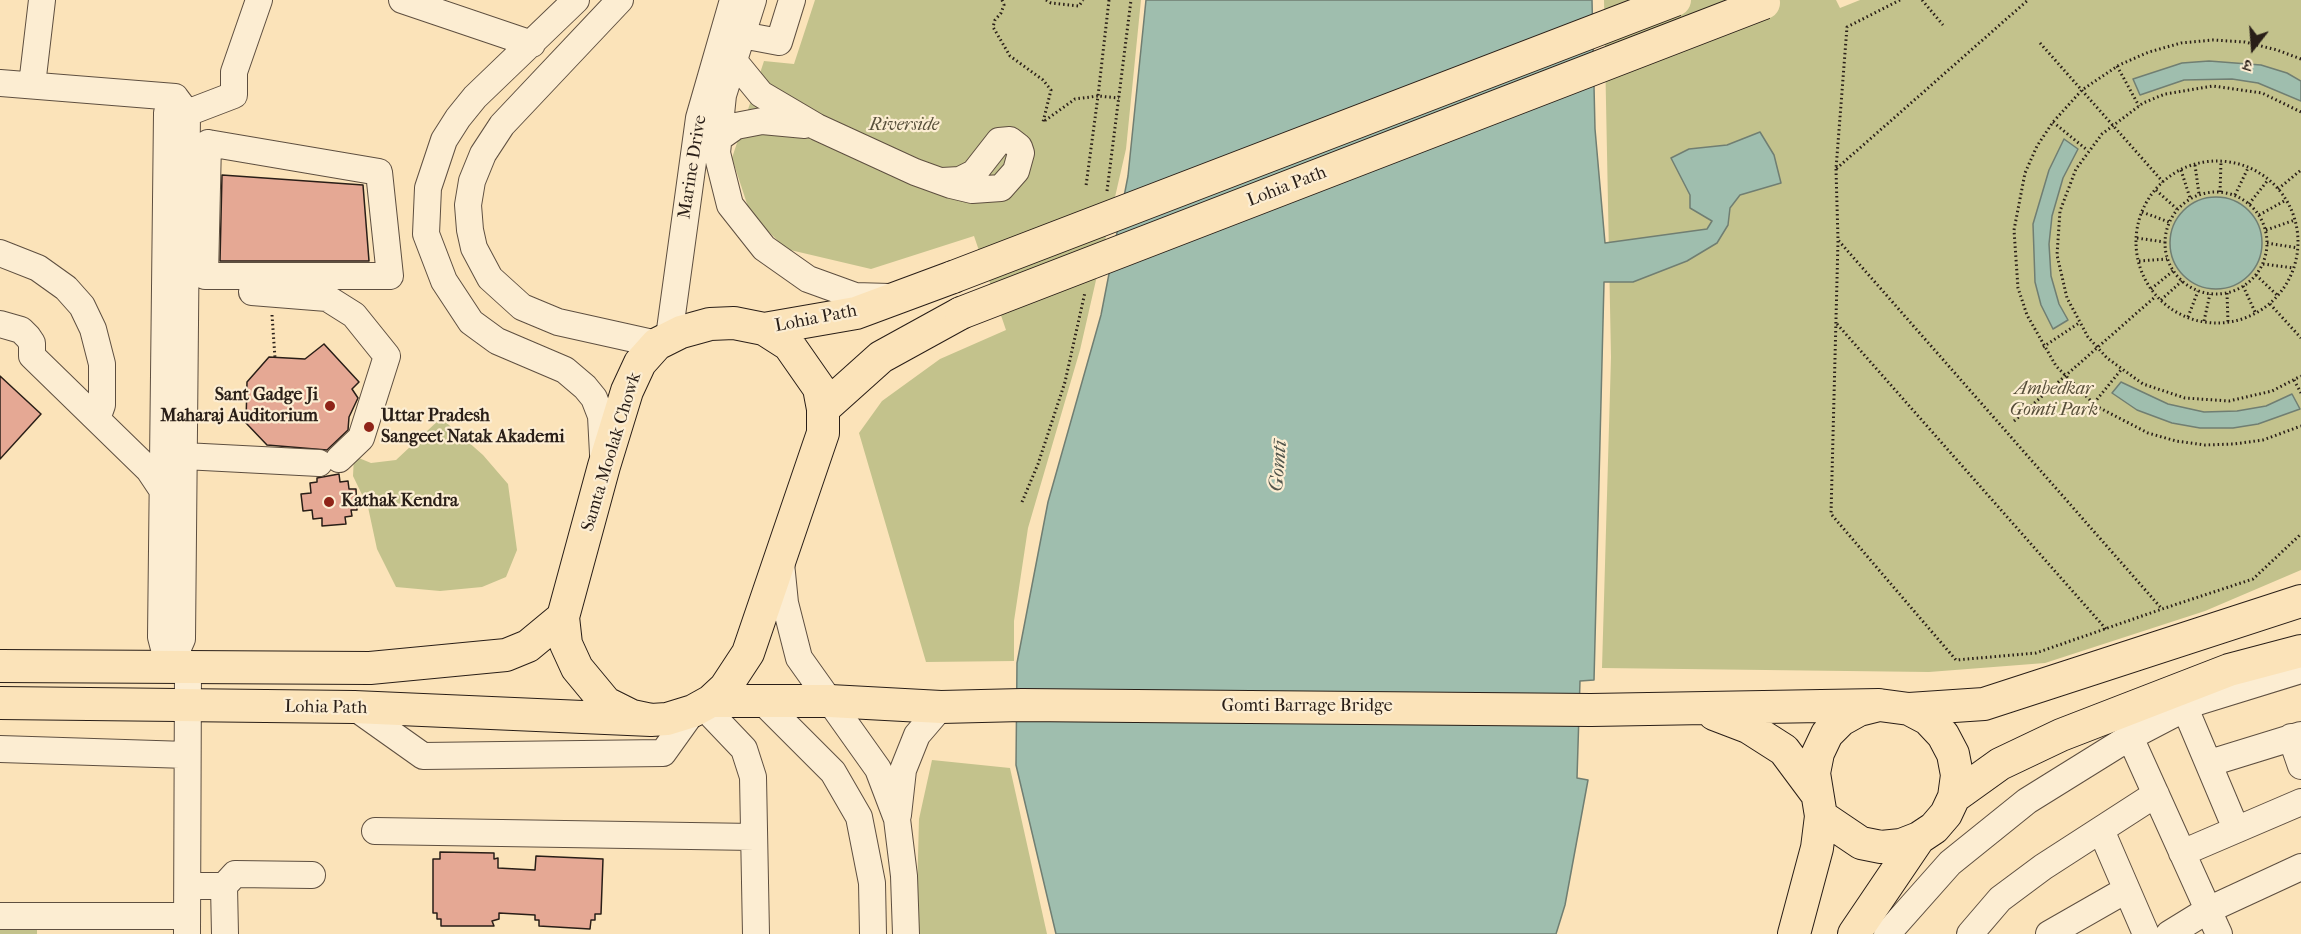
<!DOCTYPE html>
<html>
<head>
<meta charset="utf-8">
<style>
	body { margin:0 }
	#map { position:relative; width:2301px; height:934px; overflow:hidden; background:#fbe3b9; font-family:"IM FELL French Canon","Noto Serif Devanagari",serif }
	canvas { display:block }
	.north { position:absolute; left:2223px; top:18px; width:60px; height:60px; -webkit-text-stroke:4px #fcedd2; paint-order:stroke; rotate:197deg; font-size:16px; font-weight:700; line-height:24px; text-align:center; color:#291e17 }
	.north::after { content:''; display:block; margin:auto; width:21px; height:27px; background:#291e17; clip-path:polygon(50% 0,100% 100%,50% 72%,0 100%) }
</style>
</head>
<body>
<div id="map">
<canvas width="2301" height="934"></canvas>
<div class="north">उ</div>
</div>
<script>
const ctx = document.querySelector('canvas').getContext('2d');
ctx.lineJoin = 'round';
function fill(path, color) { ctx.fillStyle = color; ctx.fill(path, 'evenodd'); }
const poly = rows => new Path2D(rows.map(r => 'M' + r).join(''));
function trace(path, color, width, dash) { ctx.strokeStyle = color; ctx.lineWidth = width; ctx.lineCap = dash ? 'butt' : 'round'; ctx.setLineDash(dash || []); ctx.stroke(path); }
function drawText(font, color, halo, rows, align = 'center') {
  ctx.font = font + ' "IM FELL French Canon",serif'; ctx.lineWidth = 4.5; ctx.setLineDash([]); ctx.textBaseline = 'middle'; ctx.strokeStyle = halo; ctx.fillStyle = color; for (const [text, x, y, turn = 0] of rows) {
    ctx.save(); ctx.translate(x, y); ctx.rotate((+turn || 0) * Math.PI / 180); ctx.textAlign = isNaN(turn) ? turn : align; if (halo) ctx.strokeText(text, 0, 0); ctx.fillText(text, 0, 0); ctx.restore();
  }
}
fill(poly([
	[815,0,1141,0,1126,149,1080,350,1028,528,1014,621,1014,661,926,662,859,433,882,401,940,359,1006,330,974,236,871,269,786,249,750,213,732,158,764,61,794,64],
	[1604,0,1836,0,1840,8,1860,0,2301,0,2301,570,2205,611,2045,663,1929,672,1602,668,1611,357],
	[441,418,483,455,508,484,517,550,506,577,482,587,440,591,396,587,377,549,368,507,353,476,354,456,371,463,396,460],
	[932,760,1010,768,1047,934,916,934,919,819],
	[0,927,37,927,37,934,0,934]
]), '#c3c28c');
const water = poly([
	[1146,0,1592,0,1595,129,1605,243,1707,229,1712,221,1690,208,1690,195,1671,158,1689,149,1727,145,1760,132,1774,155,1781,183,1740,195,1730,208,1728,225,1717,243,1687,261,1633,282,1604,282,1594,680,1580,681,1577,778,1588,780,1565,905,1556,934,1056,934,1016,765,1017,663,1048,502,1101,315,1128,176,1146,0],
	[2209,61,2261,65,2287,73,2301,81,2301,101,2258,83,2232,79,2184,80,2140,95,2133,79,2182,63,2209,61],
	[2064,139,2078,149,2063,178,2052,216,2049,244,2051,276,2059,304,2068,320,2053,329,2041,305,2035,282,2033,224,2049,170,2064,139],
	'2170 243a46 46 0 1 1 92 0a46 46 0 1 1-92 0Z',
	[2121,382,2168,404,2204,412,2237,411,2266,406,2292,394,2300,409,2258,424,2233,428,2200,428,2172,423,2137,410,2112,393,2121,382]
]);
fill(water, '#9fbeae');
trace(water, '#707e72', 1.5);
const building = poly([
	[222,175,363,185,369,261,220,261,222,175],
	[324,344,359,382,352,389,358,398,349,417,348,430,327,450,267,445,246,423,247,382,269,357,305,359,324,344],
	[0,376,41,414,0,459,0,376],
	[339,474,340,482,348,481,349,489,356,489,357,510,351,510,352,516,345,517,346,524,322,526,322,518,313,519,312,510,303,511,301,494,311,493,310,483,317,482,317,478,339,474],
	[440,852,494,853,494,859,498,858,498,868,535,870,536,856,603,859,601,914,595,914,595,920,591,920,590,929,539,926,539,920,535,920,535,915,499,913,499,919,492,921,494,926,441,926,441,919,437,919,437,913,433,913,433,859,440,859,440,852]
]);
fill(building, '#e5a894');
trace(building, '#291e17', 1.5);
const minor = poly([
	[402,0,532,44],
	[576,0,475,97,458,118,444,140,428,188,426,234,444,281,471,322,497,341,565,370,585,387,594,398,601,416,603,454],
	[620,0,502,125,483,154,472,181,468,205,470,230,474,248,490,278,522,307,558,322,657,344],
	[753,0,723,95,717,153,730,205,764,248,808,279,855,296,890,297],
	[742,35,779,42,792,0],
	[734,61,761,94,817,127,915,172,951,185,972,190,1001,188,1016,171,1021,153,1019,147,1010,140,999,141,974,173,960,180,942,181],
	[0,83,175,97,187,113,182,639,169,668],
	[32,85,42,0],
	[187,113,234,95,234,72,259,0],
	[719,138,736,126,762,121,805,125],
	[208,143,379,172,390,276,205,276,208,143],
	[0,253,38,268,66,288,82,306,93,329,102,364,102,405,97,419],
	[252,292,327,298,354,315,387,356,361,438,339,459],
	[0,324,21,330,28,337,32,343,32,356,149,470,165,494],
	[669,337,699,118,733,0],
	[184,456,319,463],
	[781,563,785,603,799,658,878,769,897,819,904,876,906,934],
	[169,668,161,637,167,113,175,97],
	[762,701,833,772,859,817,872,883,873,934],
	[703,706,744,749,753,777,756,934],
	[354,707,423,756,663,753,693,711],
	[2185,708,2236,829],
	[2130,737,2219,934],
	[2291,737,2301,766],
	[0,749,187,755],
	[2210,763,2301,735],
	[898,815,903,770,917,735,941,707],
	[2101,830,2146,934],
	[375,831,754,837],
	[2182,853,2301,802],
	[188,886,224,886,235,874,312,875],
	[224,886,225,934],
	[0,916,187,916],
	[187,934,188,667],
	[1887,934,1950,863,2027,801,2130,737,2197,702,2301,670],
	[1970,934,2000,899,2043,867,2156,794],
	[2049,934,2126,890],
	[2169,934,2208,910,2301,867]
]);
const major = poly([
	[764,329,856,313,953,277],
	[823,409,881,357,961,313],
	[0,666,370,668,506,655,528,646,563,617],
	[711,701,830,701,941,707,1022,705,1591,710,1879,705],
	[0,703,354,707,651,720,667,719,693,711,711,701,725,688,748,653,823,433,823,409,819,388,789,345,764,329,734,323,710,324,681,332,657,344,640,363,627,391,604,466,563,617,566,644,577,668,606,703,632,716,651,720],
	[1909,709,1984,704,2301,601],
	[1714,714,1748,727,1784,750,1816,793],
	[1954,797,2000,764,2061,735,2229,670,2301,651],
	[1794,934,1817,848,1821,816,1814,773,1818,753,1827,734,1841,720,1859,710,1879,705,1909,709,1928,719,1943,735,1953,754,1957,775,1954,797,1946,814,1934,828,1919,838,1901,845,1881,847,1861,843,1821,816],
	[1854,934,1919,838]
]);
trace(minor, '#5e4f40', 28);
trace(major, '#291e17', 34);
trace(poly([
	[1002,0,1004,5,1001,13,995,20,993,27,1010,56,1043,80,1051,90,1043,122,1075,99,1098,96,1086,186],
	[1046,0,1051,3,1079,6,1083,0],
	[1109,0,1098,96,1119,98],
	[1900,0,1847,27,1836,169,2028,0],
	[1922,0,1943,25],
	[2040,43,2163,182],
	[2301,59,2277,50,2245,42,2213,40,2181,43,2149,52,2119,65,2082,90,2053,122,2037,146,2025,173,2014,230,2018,288,2027,315,2056,366,2096,406,2148,433,2176,441,2205,445,2234,444,2263,440,2301,426],
	[2117,66,2139,106],
	[2301,112,2262,93,2213,86,2165,94,2143,103,2102,134,2076,169,2060,211,2057,255,2067,298,2088,337,2107,358,2143,384,2185,398,2229,401,2272,391,2301,376],
	[2053,122,2087,150],
	'2136 242a81 81 0 1 1 162 0a81 81 0 1 1-162 0Z',
	[2195,165,2199,194],
	[1836,169,1838,240,2162,609,2253,579,2301,534],
	[2181,170,2190,198],
	[2278,189,2301,170],
	[2156,190,2177,209],
	[1107,191,1131,0],
	'2165 243a51 51 0 1 1 102 0a51 51 0 1 1-102 0Z',
	[2220,192,2221,162],
	[2235,195,2248,168],
	[2249,204,2268,180],
	[2142,212,2169,222],
	[2259,215,2286,200],
	[2266,230,2295,220],
	[2137,238,2164,242],
	[1838,241,1831,514,1956,660,2036,653,2162,609],
	[2267,243,2298,248],
	[2139,261,2167,259],
	[2263,264,2294,268],
	[2256,275,2278,296],
	[2243,286,2256,314],
	[2151,289,2173,271],
	[2227,293,2228,322],
	[2161,300,2182,281],
	[2270,304,2301,338],
	[272,315,275,358],
	[2188,317,2198,291],
	[2204,321,2210,294],
	[1837,324,2106,629],
	[2043,347,2079,323],
	[2294,380,2301,393],
	[2094,403,2121,370],
	[2014,421,2156,296],
	[1022,502,1038,464,1065,382,1085,292]
]), '#291e17', 3, [1.5, 3]);
trace(minor, '#fcedd2', 26);
trace(major, '#fbe3b9', 32);
const majorBridge = poly([
	[953,277,1675,0],
	[961,313,1764,3]
]);
trace(majorBridge, '#291e17', 34, []);
trace(majorBridge, '#fbe3b9', 32);
for (const [x, y, r, color] of [
	[330,406,6,"#8f2418"],
	[369,427,6,"#8f2418"],
	[329,502,6,"#8f2418"]
]) { const dot = new Path2D(); dot.arc(x, y, r, 0, 2 * Math.PI); ctx.fillStyle = color; ctx.fill(dot); trace(dot, '#fcedd2', 2); }
drawText('italic 18px', '#574f3a', '#fcedd2', [
	["Riverside",904,126],
	["Ambedkar",2054,390],
	["Gomti Park",2054,411]
]);
drawText('18px', '#291e17', '#fcedd2', [
	["Marine Drive",693,167,-81],
	["Lohia Path",1287,187,-21],
	["Lohia Path",816,319,-11],
	["Samta Moolak Chowk",612,452,-73],
	["Gomti Barrage Bridge",1307,707],
	["Lohia Path",326,708,1]
]);
drawText('bold 18px', '#291e17', '#fcedd2', [
	["Sant Gadge Ji",318,396,"right"],
	["Maharaj Auditorium",318,417,"right"],
	["Uttar Pradesh",381,417],
	["Sangeet Natak Akademi",381,438],
	["Kathak Kendra",341,502]
], 'left');
drawText('italic 20px', '#52564c', '#fcedd2', [
	["Gomtī",1279,466,-85]
]);
</script>
</body>
</html>
